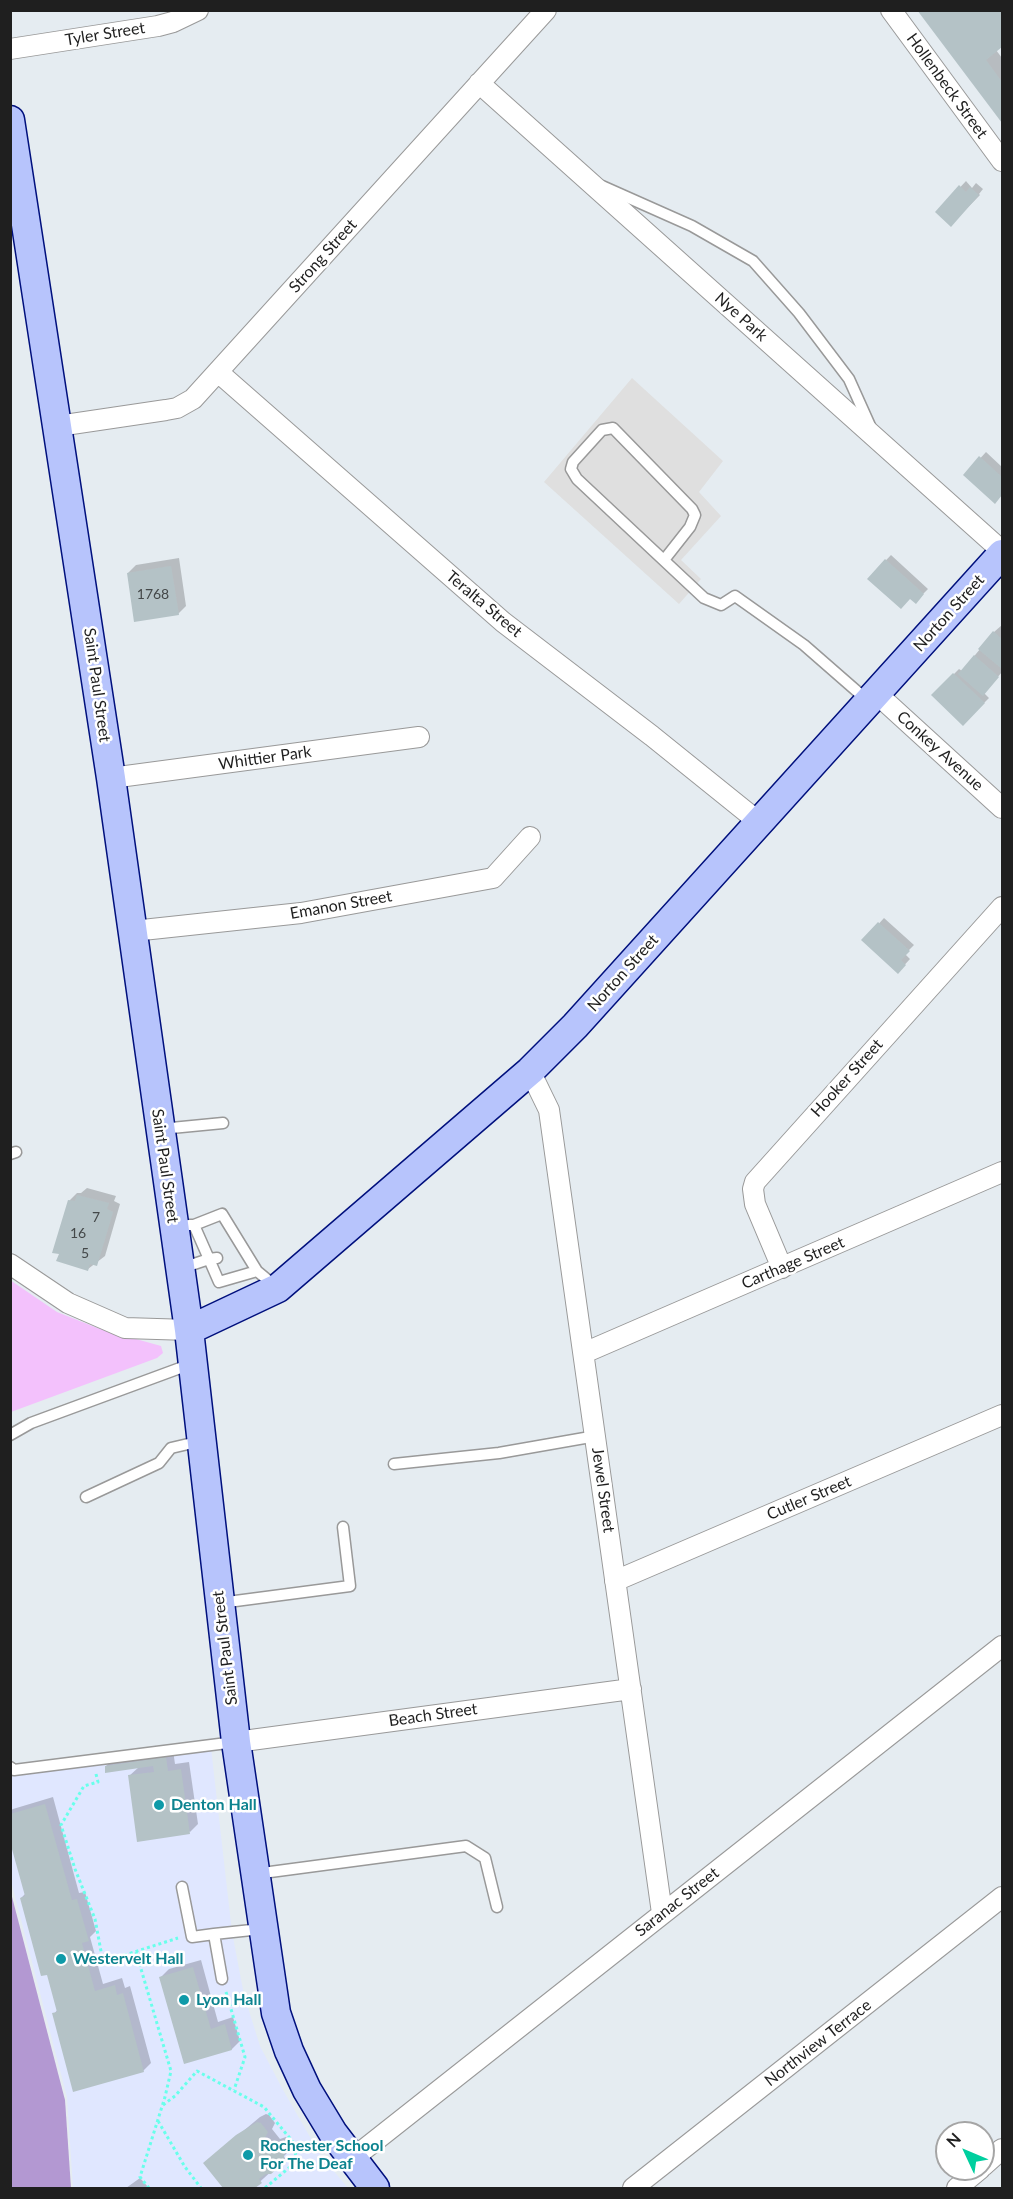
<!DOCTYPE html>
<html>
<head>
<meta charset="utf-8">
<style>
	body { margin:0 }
	#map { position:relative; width:1013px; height:2199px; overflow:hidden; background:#e5ecf1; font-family:Lato,sans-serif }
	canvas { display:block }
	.frame { position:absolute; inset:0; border:12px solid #1f1f1f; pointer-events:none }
	.north { position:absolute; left:935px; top:2121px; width:60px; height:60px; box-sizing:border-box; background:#fff; border:2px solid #a5a5a5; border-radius:50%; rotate:314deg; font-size:16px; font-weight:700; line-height:24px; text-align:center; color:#1f1f1f }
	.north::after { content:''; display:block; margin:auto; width:21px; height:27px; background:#00cf9f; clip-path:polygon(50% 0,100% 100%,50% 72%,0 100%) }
</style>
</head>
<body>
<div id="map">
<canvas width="1013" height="2199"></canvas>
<div class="frame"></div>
<div class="north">N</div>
</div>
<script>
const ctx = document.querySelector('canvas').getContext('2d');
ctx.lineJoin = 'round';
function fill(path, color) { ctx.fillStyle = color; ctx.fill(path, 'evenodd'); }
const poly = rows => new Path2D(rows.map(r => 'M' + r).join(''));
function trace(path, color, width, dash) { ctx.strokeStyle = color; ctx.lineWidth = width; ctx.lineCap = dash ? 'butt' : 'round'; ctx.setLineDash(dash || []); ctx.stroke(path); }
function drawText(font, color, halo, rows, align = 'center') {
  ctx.font = font + ' Lato,sans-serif'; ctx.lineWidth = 5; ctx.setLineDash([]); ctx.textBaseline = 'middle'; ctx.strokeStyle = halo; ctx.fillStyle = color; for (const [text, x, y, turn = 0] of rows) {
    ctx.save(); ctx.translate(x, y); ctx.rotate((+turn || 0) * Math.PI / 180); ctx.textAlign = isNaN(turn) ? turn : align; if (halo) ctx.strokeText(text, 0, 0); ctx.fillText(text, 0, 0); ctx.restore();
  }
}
fill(poly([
	[211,1748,232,1932,244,1995,260,2046,283,2090,321,2156,348,2188,73,2188,67,2097,11,1881,10,1777]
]), '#e0e7ff');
fill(poly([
	[11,1893,65,2100,71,2188,11,2188]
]), '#b398d2');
fill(poly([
	[10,1280,57,1312,100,1329,161,1346,163,1353,157,1358,11,1412]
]), '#f3c1fc');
fill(poly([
	[632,378,723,461,699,492,721,516,681,560,701,579,679,604,544,482]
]), '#dfdfdf');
fill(poly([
	[919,10,1002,10,1002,45,996,50,1002,58,1002,121],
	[966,181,972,188,976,183,983,189,979,194,980,195,951,225,937,212],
	[986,452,1002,467,1002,494,995,502,965,475],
	[891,555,928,589,915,602,910,597,869,578],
	[179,558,186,606,178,614,128,573,136,565],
	[1002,625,1002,672,984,693,989,698,963,724,933,695,959,669,962,671,994,632],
	[884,918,914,945,905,954,910,959,898,972,864,940],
	[87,1188,116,1196,114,1201,120,1204,105,1256,88,1269,69,1201,77,1193,81,1193],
	[173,1750,175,1764,189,1762,198,1824,190,1832,129,1776,139,1767,106,1766,114,1758],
	[53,1797,79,1893,85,1892,96,1931,90,1937,103,1984,122,1978,125,1988,130,1986,151,2063,143,2071,54,2014,58,2009,48,1973,21,1898,26,1893,10,1837,10,1811,13,1809],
	[201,1960,218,2022,233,2017,240,2041,232,2049,185,2062,161,1977,169,1969],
	[266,2114,269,2115,275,2123,272,2129,280,2139,286,2137,292,2144,291,2149,284,2156,285,2159,253,2188,224,2188,205,2163,260,2117],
	[140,2178,149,2188,126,2188]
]), '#0003');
fill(poly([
	[917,10,1002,10,1002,47,986,60,1002,82,1002,123],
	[959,185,966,192,970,187,979,195,951,227,935,212],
	[979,456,1002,477,1002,495,995,504,963,475],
	[885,559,924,594,916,604,910,599,901,609,867,579],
	[171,566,179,615,134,622,127,573],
	[993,631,1002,639,1002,669,978,649],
	[974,655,999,677,983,696,958,674],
	[953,673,985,703,963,726,931,695],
	[878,922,910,951,901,960,906,965,898,974,861,940],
	[77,1195,109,1203,107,1209,113,1212,97,1266,90,1264,88,1271,56,1261,59,1254,52,1253,68,1200,75,1201],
	[166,1757,168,1771,181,1769,190,1834,137,1842,128,1775,154,1772,153,1766,105,1773,105,1766],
	[45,1804,72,1900,77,1899,89,1941,82,1943,95,1991,115,1985,117,1995,123,1993,144,2072,73,2092,52,2013,57,2012,47,1975,41,1976,20,1898,25,1896,10,1842,10,1814],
	[193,1967,211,2029,225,2024,232,2050,184,2064,159,1977],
	[257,2122,261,2123,268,2132,265,2138,271,2146,274,2144,278,2144,284,2153,284,2158,276,2163,278,2168,271,2174,266,2174,259,2179,262,2183,255,2188,223,2188,203,2163,236,2135]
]), '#b4c2c6');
const service = poly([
	[602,186,692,226,753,261,799,313,849,379,871,428],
	[664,560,690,527,695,515,692,509,613,428,602,430,573,462,571,469,577,479,704,598,721,605,735,596,804,645,867,700],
	[161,1129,223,1123],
	[10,1154,16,1152],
	[194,1225,222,1214,257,1271],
	[217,1258,209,1259,219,1282,257,1271,275,1286],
	[182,1268,209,1259,194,1225,189,1225],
	[10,1435,31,1423,191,1364],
	[394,1464,499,1453,596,1436],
	[86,1497,159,1463,171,1448,201,1441],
	[220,1603,350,1586,343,1527],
	[10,1767,14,1770,235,1742],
	[255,1874,466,1846,485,1858,497,1907],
	[182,1887,192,1937,214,1934,222,1979],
	[214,1934,261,1929]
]);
const minor = poly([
	[891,10,1002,161],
	[10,49,158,26,173,22,198,10],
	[479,83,1002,551],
	[218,372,503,622,652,736,760,823],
	[58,426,166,410,177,408,193,399,546,10],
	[877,694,1002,808],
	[111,778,419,737],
	[133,931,301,913,493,878,530,837],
	[530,1071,549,1110,662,1913],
	[10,1264,68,1303,125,1328,189,1330],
	[782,1268,755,1204,753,1189,755,1182,1002,907],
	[584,1353,1002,1172],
	[615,1581,1002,1415],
	[236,1742,631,1689],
	[352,2159,1002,1646],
	[983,2166,1002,2149],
	[633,2188,1002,1897],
	[957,2188,980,2169]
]);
const secondary = poly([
	[10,120,111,778,189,1330,236,1742,276,2013,289,2051,307,2090,333,2133,375,2188],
	[189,1330,278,1288,530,1071,575,1026,1002,554]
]);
trace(service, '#999', 13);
trace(minor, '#999', 22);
trace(secondary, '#00107d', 31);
trace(poly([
	[96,1774,98,1782,84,1786,61,1825,75,1869,95,1919,103,1962,178,1938],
	[136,1952,171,2071,165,2097,140,2177,149,2188],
	[226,1992,245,2057,234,2090],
	[163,2105,175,2096,197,2071,264,2107,293,2142,297,2161,265,2188],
	[158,2121,185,2167,201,2188]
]), '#68ffeb', 3, [3, 3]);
trace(service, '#fff', 10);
trace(minor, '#fff', 20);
trace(secondary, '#b7c4fc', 28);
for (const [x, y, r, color] of [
	[159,1805,6,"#0f9aa8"],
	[61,1959,6,"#0f9aa8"],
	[184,2000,6,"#0f9aa8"],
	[248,2155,6,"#0f9aa8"]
]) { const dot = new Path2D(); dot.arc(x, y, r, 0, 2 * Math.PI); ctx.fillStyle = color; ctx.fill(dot); trace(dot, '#fff', 2); }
drawText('14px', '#444849', null, [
	["1768",153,594],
	["7",96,1217],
	["16",78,1233],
	["5",85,1253]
]);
drawText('16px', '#1f1f1f', '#fff', [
	["Tyler Street",105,34,-9],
	["Hollenbeck Street",947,86,54],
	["Strong Street",323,256,-48],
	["Nye Park",741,317,42],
	["Teralta Street",484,604,40],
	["Norton Street",949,613,-48],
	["Saint Paul Street",97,685,82],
	["Conkey Avenue",940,751,42],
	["Whittier Park",265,758,-8],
	["Emanon Street",341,905,-10],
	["Norton Street",623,973,-48],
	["Hooker Street",847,1078,-48],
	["Saint Paul Street",165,1166,82],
	["Carthage Street",793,1263,-23],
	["Jewel Street",603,1490,82],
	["Cutler Street",809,1498,-23],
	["Saint Paul Street",225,1648,-97],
	["Beach Street",433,1715,-8],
	["Saranac Street",677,1902,-38],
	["Northview Terrace",818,2043,-38]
]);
drawText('bold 16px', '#0d838f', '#fff', [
	["Denton Hall",171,1805],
	["Westervelt Hall",73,1959],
	["Lyon Hall",196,2000],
	["Rochester School",260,2146],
	["For The Deaf",260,2164]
], 'left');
</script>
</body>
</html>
